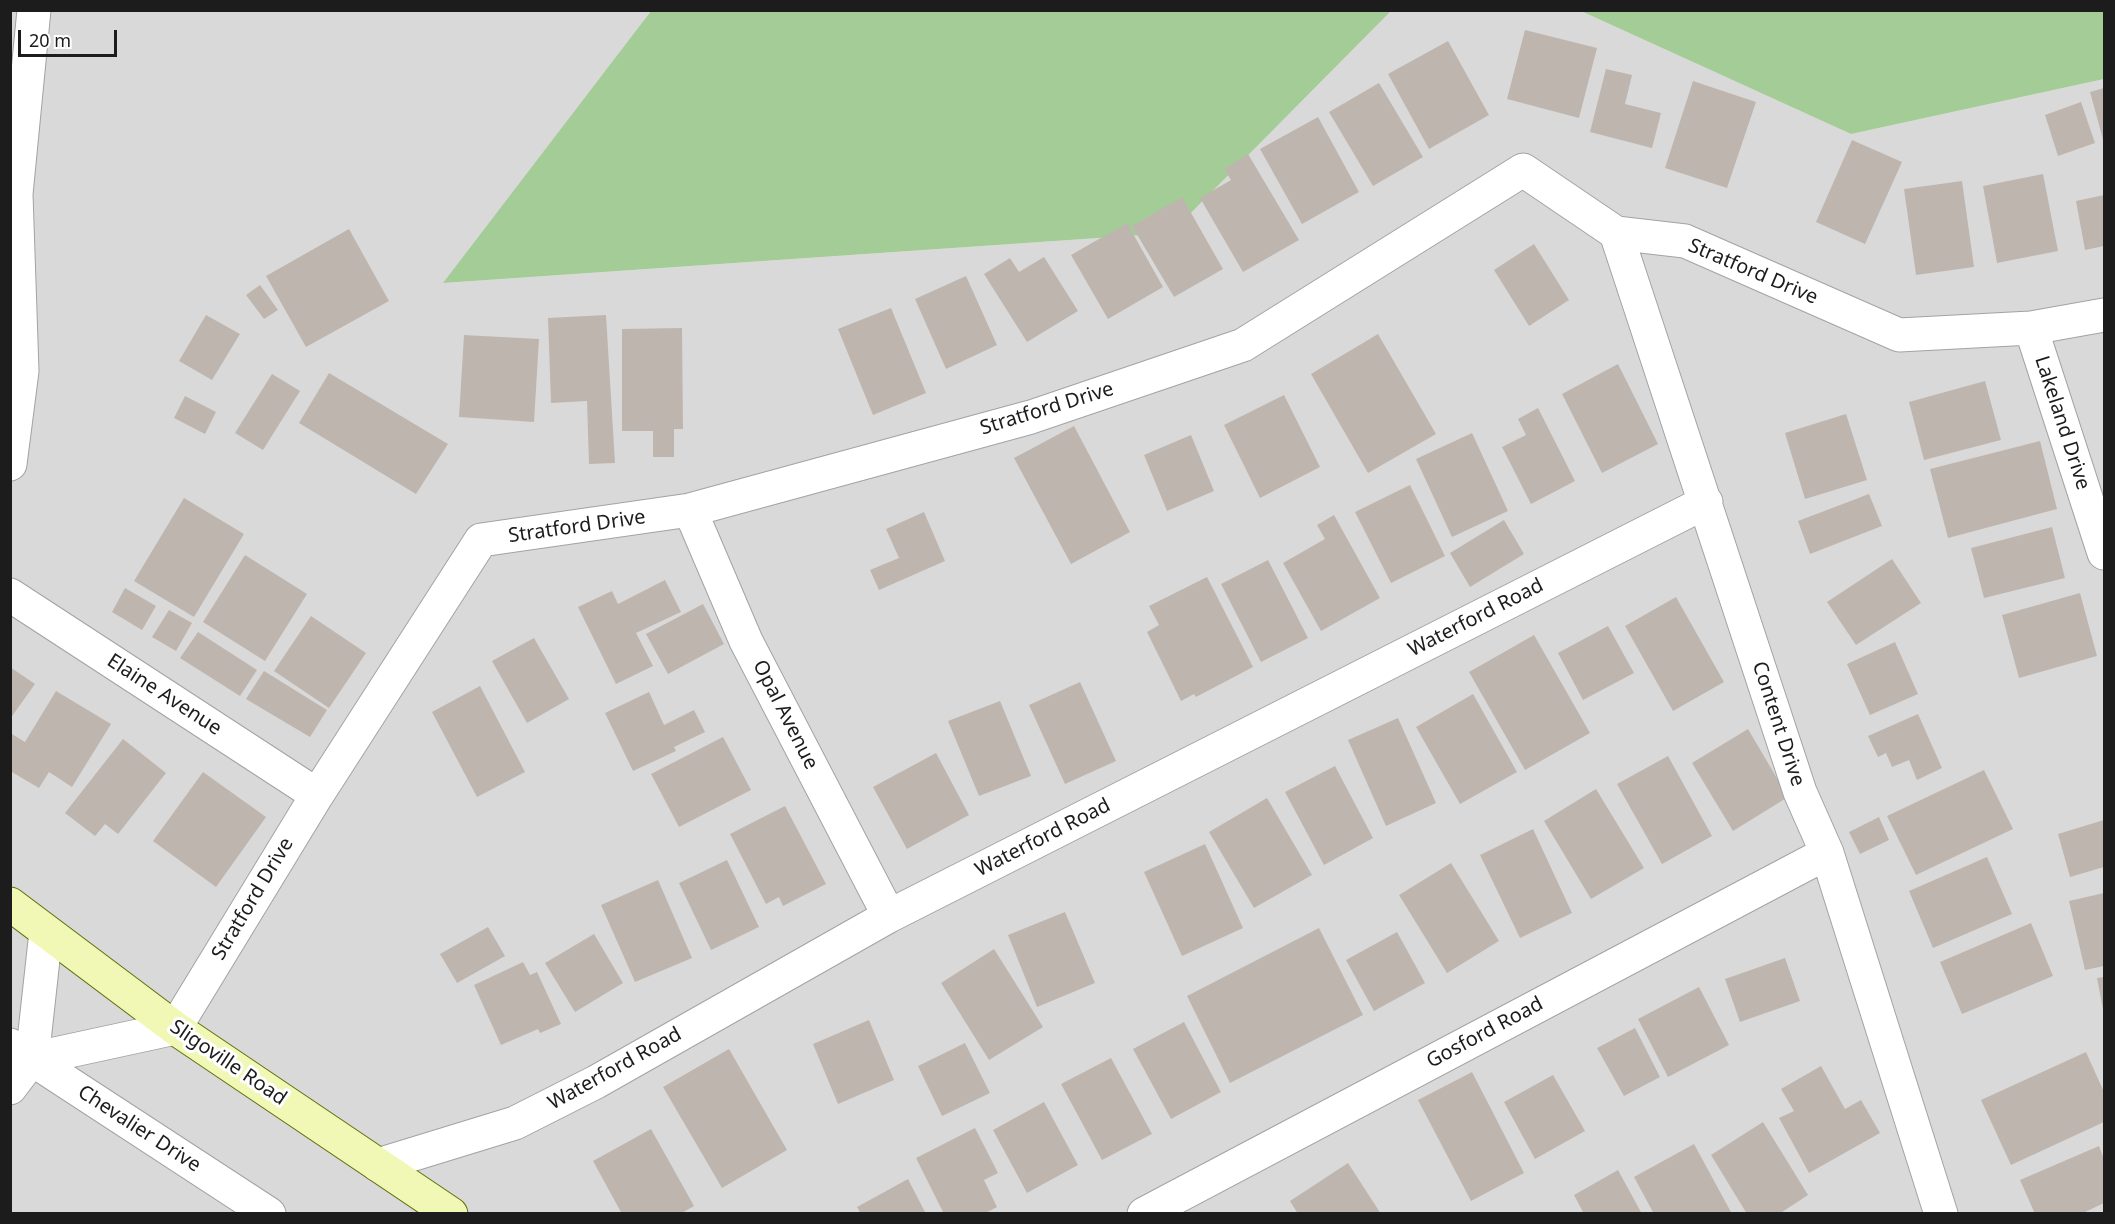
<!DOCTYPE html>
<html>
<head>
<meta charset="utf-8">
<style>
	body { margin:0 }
	#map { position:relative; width:2115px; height:1224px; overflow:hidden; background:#edeae1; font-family:"Noto Sans",sans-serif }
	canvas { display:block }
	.frame { position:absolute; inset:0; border:12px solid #1c1c1c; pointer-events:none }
	.scale { position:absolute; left:18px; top:30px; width:99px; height:27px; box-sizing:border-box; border:3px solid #1c1c1c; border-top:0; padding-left:8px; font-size:18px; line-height:21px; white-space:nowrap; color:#1c1c1c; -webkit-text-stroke:4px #fff; paint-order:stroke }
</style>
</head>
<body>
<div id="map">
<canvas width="2115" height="1224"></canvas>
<div class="frame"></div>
<div class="scale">20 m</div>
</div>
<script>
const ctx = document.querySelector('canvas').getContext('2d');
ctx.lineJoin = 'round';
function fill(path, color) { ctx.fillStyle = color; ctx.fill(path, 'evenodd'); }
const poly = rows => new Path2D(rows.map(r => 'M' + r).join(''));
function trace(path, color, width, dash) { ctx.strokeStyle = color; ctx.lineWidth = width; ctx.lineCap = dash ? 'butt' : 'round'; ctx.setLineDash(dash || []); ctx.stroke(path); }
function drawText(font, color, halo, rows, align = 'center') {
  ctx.font = font + ' "Noto Sans",sans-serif'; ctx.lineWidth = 6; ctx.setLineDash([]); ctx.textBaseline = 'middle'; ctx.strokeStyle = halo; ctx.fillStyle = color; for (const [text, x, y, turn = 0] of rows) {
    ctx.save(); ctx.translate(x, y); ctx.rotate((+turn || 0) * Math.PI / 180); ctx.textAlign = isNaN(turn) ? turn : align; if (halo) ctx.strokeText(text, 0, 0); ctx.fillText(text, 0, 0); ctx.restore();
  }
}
fill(poly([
	[10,11,651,11,444,283,1171,233,1391,11,1581,11,1851,134,2104,79,2104,1213,11,1213]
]), '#dad9d9');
fill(poly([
	[651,11,1391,11,1171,233,443,283],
	[1581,11,2104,11,2104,79,1851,134]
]), '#a4cc97');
fill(poly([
	[1525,30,1597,48,1579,118,1507,99],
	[1448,41,1489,115,1429,149,1388,74],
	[1606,69,1632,75,1625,104,1661,113,1652,148,1590,132],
	[1693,81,1756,102,1727,188,1665,168],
	[1379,83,1423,157,1373,186,1329,112],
	[2104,88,2104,143,2090,92],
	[2081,102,2095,143,2058,156,2045,115],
	[1318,117,1359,192,1302,224,1260,149],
	[1852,140,1902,162,1865,244,1816,222],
	[1248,154,1299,240,1243,272,1200,198,1231,180,1224,169],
	[2043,174,2058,251,1997,263,1983,186],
	[1962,181,1974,267,1916,275,1904,189],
	[2104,195,2104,246,2085,250,2076,201],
	[1182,197,1223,269,1174,297,1132,226],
	[1127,223,1163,287,1108,319,1071,255],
	[349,229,389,301,306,347,266,276],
	[1534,244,1569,300,1529,326,1494,270],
	[1044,257,1078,311,1027,342,984,274,1010,258,1019,272],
	[966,276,997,345,946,369,915,299],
	[260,285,278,310,264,319,246,295],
	[891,308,926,393,873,415,838,329],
	[206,315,240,334,212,380,179,361],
	[606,315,615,463,589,464,587,401,551,403,548,318],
	[682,328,683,429,674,429,674,457,653,457,653,431,622,431,622,329],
	[1378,334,1436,434,1368,473,1311,374],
	[464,335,539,339,534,422,459,417],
	[1618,364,1658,444,1602,473,1562,394],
	[329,373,448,444,416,494,299,423],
	[272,374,300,391,263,450,235,433],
	[1985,381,2001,440,1924,460,1909,402],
	[1284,395,1320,467,1260,498,1224,425],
	[185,396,216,412,205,434,174,418],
	[1538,408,1575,481,1531,504,1502,447,1526,435,1518,419],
	[1846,414,1867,480,1805,499,1785,433],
	[1074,426,1130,532,1071,564,1014,458],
	[1472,433,1508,511,1452,537,1416,459],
	[1191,435,1214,491,1167,511,1144,455],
	[2040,441,2057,509,1948,538,1930,469],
	[1410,485,1445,556,1391,583,1355,512],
	[1869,494,1882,526,1810,554,1798,521],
	[184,498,244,534,194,617,134,581],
	[924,512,945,561,879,590,870,570,899,558,886,529],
	[1334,515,1380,598,1321,631,1283,563,1325,539,1317,525],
	[1504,520,1524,554,1470,587,1450,553],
	[2052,527,2065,578,1984,598,1971,548],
	[245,555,307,594,265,661,203,622],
	[1892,559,1921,603,1856,645,1827,602],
	[1268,560,1308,638,1261,662,1221,584],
	[1207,577,1253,667,1196,697,1194,694,1181,701,1147,632,1159,625,1149,606],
	[665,580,681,612,636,633,653,666,616,684,578,607,612,591,618,604],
	[125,588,156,606,142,630,112,612],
	[2080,593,2097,656,2019,678,2002,615],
	[1676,597,1724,682,1673,711,1625,626],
	[703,604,724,644,668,674,646,634],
	[169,610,192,623,176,651,152,637],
	[311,616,366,653,329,708,274,671],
	[1608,626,1634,673,1583,700,1558,653],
	[198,632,257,670,240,696,180,658],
	[1534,635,1590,733,1525,770,1469,672],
	[534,638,569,699,527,723,492,661],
	[1895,642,1918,694,1870,715,1847,664],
	[10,667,35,684,10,719],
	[264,671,327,710,310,737,246,699],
	[1080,682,1116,761,1065,784,1029,705],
	[480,686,525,772,477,797,432,712],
	[56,691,111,724,72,787,49,772,39,788,10,771,10,733,25,742],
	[649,692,664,725,694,710,705,732,674,747,676,751,633,771,605,713],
	[1473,694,1517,772,1460,804,1416,727],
	[1000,701,1031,776,979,796,948,721],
	[1918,714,1942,768,1917,780,1909,760,1892,767,1886,753,1878,757,1868,736],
	[1398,718,1436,803,1386,826,1348,740],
	[1748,729,1788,797,1733,831,1692,763],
	[723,737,751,790,679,827,651,774],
	[123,739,166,773,118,834,105,824,95,836,65,813],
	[936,753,969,815,907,849,873,787],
	[1668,756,1712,836,1662,864,1617,784],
	[1335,766,1373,838,1324,865,1285,792],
	[1984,770,2013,829,1916,875,1887,816],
	[203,772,266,817,216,887,153,841],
	[1596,789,1644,868,1591,899,1544,821],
	[1267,798,1312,875,1254,908,1209,832],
	[785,806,826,884,783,906,779,897,766,904,730,834],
	[1879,817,1889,840,1860,854,1849,832],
	[2104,820,2104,867,2070,877,2058,834],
	[1533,829,1572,913,1520,938,1480,855],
	[1205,844,1243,928,1182,956,1144,872],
	[1987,857,2012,914,1933,948,1909,891],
	[727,860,759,927,711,950,679,883],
	[1451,863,1499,941,1447,973,1399,895],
	[658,880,692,958,635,982,601,905],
	[2104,893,2104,966,2085,970,2069,901],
	[1065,912,1095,983,1037,1007,1008,935],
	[2031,923,2053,976,1962,1014,1940,962],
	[488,927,505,956,457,983,440,954],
	[1319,928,1363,1015,1230,1083,1187,996],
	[1397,932,1425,983,1374,1011,1346,960],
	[594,934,623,983,575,1012,545,963],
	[994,949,1043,1027,989,1060,941,983],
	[1785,958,1800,1001,1740,1022,1725,979],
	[523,962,530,975,537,972,561,1024,540,1033,538,1029,501,1045,474,985],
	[2104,977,2104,1009,2103,1009,2097,978],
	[1699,987,1729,1045,1668,1077,1638,1019],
	[869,1020,894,1080,838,1104,813,1044],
	[1184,1022,1221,1092,1171,1119,1133,1049],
	[1635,1028,1660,1077,1624,1096,1597,1048],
	[965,1043,990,1093,942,1116,918,1066],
	[729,1049,787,1150,722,1188,663,1087],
	[2086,1052,2104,1092,2104,1122,2011,1165,1981,1100],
	[1111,1058,1152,1134,1102,1160,1061,1084],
	[1821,1066,1845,1109,1861,1100,1880,1133,1809,1173,1779,1118,1794,1111,1781,1089],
	[1472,1072,1524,1173,1471,1201,1418,1100],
	[1553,1075,1585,1131,1535,1159,1504,1102],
	[1044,1102,1078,1165,1027,1193,993,1130],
	[1763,1122,1808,1195,1779,1214,1747,1214,1711,1155],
	[975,1128,998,1173,984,1180,997,1207,984,1214,944,1214,916,1158],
	[651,1129,694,1206,680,1214,622,1214,593,1161],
	[1694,1144,1732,1214,1654,1214,1634,1177],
	[2099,1146,2104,1159,2104,1203,2081,1214,2035,1214,2020,1180],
	[1348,1163,1381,1214,1298,1214,1290,1201],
	[1618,1170,1642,1214,1584,1214,1574,1195],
	[908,1179,926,1214,861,1214,857,1207]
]), '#beb6ae');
const street = poly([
	[1616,233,1800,792,1827,853,1941,1214],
	[2031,328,2104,553],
	[10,464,22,371,16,194,34,10],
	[690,510,746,641,889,916],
	[10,595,317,795],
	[10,1045,269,1214],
	[32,1059,175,1028,317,795,481,540,690,510,1031,417,1243,345,1523,170,1616,233,1685,241,1899,335,2031,328,2104,315],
	[10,1088,32,1059,46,932],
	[378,1165,515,1123,596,1082,889,916,1706,502],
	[1144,1214,1827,853]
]);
const secondary = poly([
	[10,904,175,1028,451,1214]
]);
trace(street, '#a3a3a3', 35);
trace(secondary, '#5e6f07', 35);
trace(street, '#fff', 33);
trace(secondary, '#f1f8b5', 33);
drawText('20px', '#1c1c1c', '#fff', [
	["Stratford Drive",1753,272,23],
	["Stratford Drive",1047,409,-17],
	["Lakeland Drive",2062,423,72],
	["Stratford Drive",577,527,-8],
	["Waterford Road",1476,618,-27],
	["Elaine Avenue",164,695,33],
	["Opal Avenue",785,715,63],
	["Content Drive",1778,724,72],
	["Waterford Road",1043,838,-27],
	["Stratford Drive",253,899,-59],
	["Gosford Road",1485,1033,-28],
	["Sligoville Road",228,1063,34],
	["Waterford Road",615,1069,-29],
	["Chevalier Drive",139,1129,33]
]);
</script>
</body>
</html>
